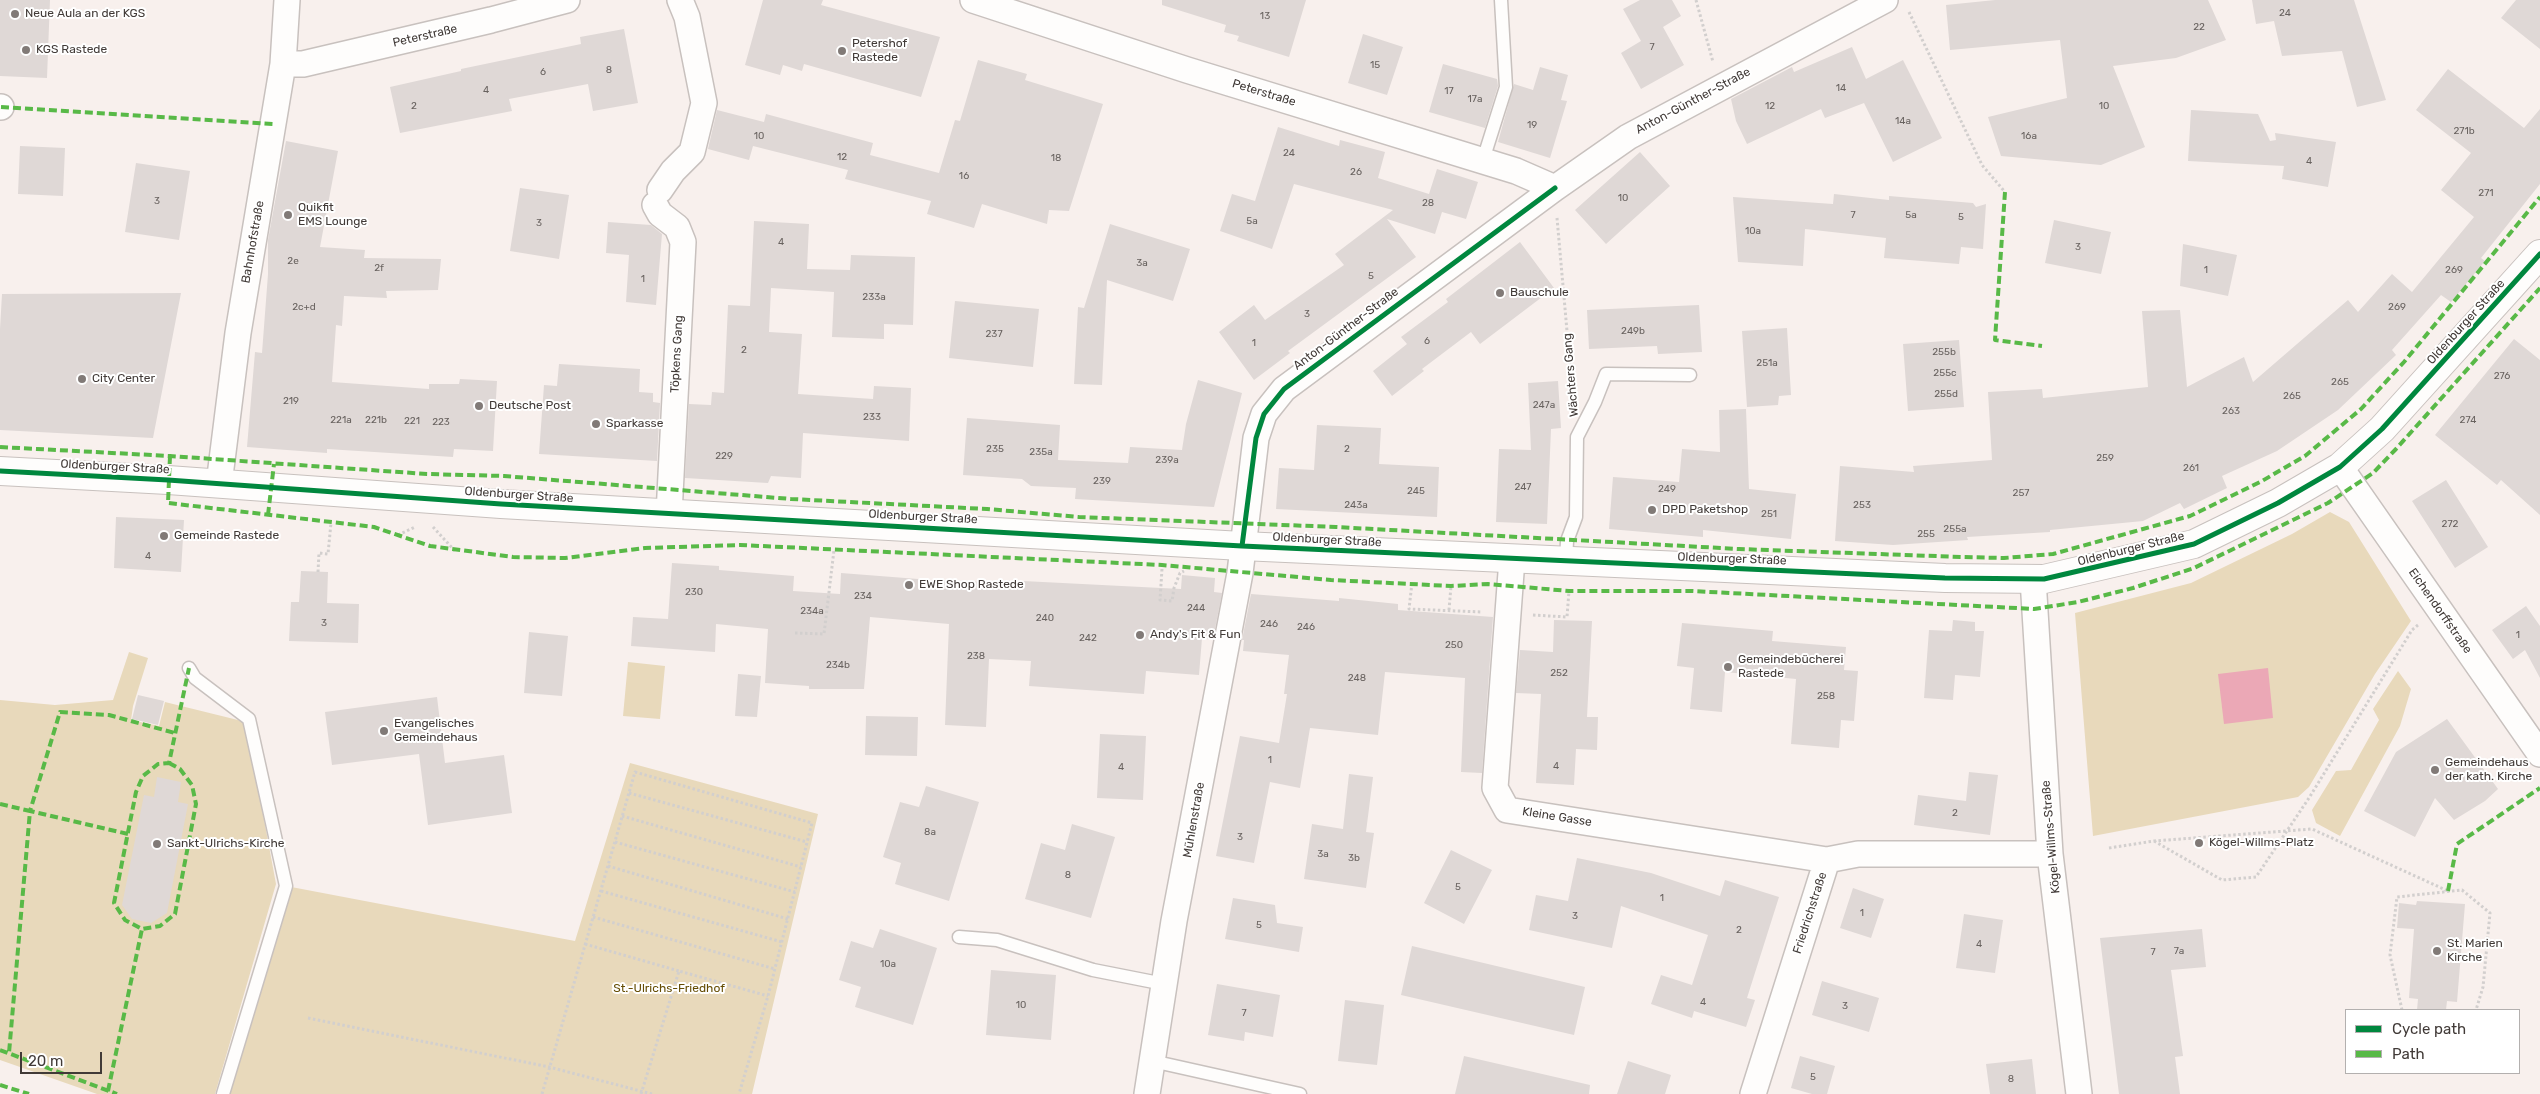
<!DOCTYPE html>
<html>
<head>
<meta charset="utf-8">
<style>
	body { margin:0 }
	#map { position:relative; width:2540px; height:1094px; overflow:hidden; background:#f8f0ed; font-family:Rubik,sans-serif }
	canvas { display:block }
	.legend { position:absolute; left:2345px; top:1009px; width:175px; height:65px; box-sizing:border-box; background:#fff; border:1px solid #b3b0af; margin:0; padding:6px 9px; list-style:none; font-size:15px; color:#413a37 }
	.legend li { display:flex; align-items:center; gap:10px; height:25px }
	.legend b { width:25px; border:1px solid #b3b0af }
	.scale { position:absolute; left:20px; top:1052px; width:82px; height:22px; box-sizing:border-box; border:2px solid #413a37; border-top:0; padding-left:6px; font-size:15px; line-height:18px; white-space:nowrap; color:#413a37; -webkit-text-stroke:4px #fff; paint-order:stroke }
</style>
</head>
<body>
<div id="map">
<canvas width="2540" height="1094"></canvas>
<ul class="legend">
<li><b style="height:6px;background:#00873e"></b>Cycle path</li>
<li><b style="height:6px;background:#58b947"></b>Path</li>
</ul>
<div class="scale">20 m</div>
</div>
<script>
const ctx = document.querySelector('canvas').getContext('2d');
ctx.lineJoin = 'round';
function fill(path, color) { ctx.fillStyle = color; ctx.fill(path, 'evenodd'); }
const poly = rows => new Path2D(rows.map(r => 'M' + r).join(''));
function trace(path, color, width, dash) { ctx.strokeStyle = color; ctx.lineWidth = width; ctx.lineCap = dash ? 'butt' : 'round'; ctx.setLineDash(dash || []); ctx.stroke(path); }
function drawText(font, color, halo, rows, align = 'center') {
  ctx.font = font + ' Rubik,sans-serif'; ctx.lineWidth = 4; ctx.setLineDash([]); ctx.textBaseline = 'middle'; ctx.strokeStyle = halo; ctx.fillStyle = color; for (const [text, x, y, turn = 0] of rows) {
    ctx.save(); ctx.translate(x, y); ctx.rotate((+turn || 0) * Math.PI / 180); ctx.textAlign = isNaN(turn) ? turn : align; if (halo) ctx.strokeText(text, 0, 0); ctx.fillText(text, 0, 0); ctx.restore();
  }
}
fill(poly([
	[2330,512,2349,522,2411,621,2375,674,2309,787,2298,797,2093,836,2075,613,2191,583,2292,534],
	[129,652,148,658,133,706,131,720,159,726,165,702,246,722,276,884,215,1094,97,1094,0,1060,0,700,55,705,113,700],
	[628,662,665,666,660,719,623,716],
	[2398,671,2411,689,2400,726,2340,836,2316,823,2312,810,2336,771,2351,770,2379,720,2373,709],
	[630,763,818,814,752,1094,229,1094,286,886,575,941]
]), '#e8d9bb');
fill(poly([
	[2268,668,2273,718,2224,724,2218,674]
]), '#eba8b6');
fill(poly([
	[0,0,50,0,47,78,0,76],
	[763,0,823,0,821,5,940,37,921,97,804,64,802,71,783,65,780,75,745,65],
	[1162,0,1306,0,1289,57,1237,41,1239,36,1224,32,1226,25,1162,5],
	[1640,0,1672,0,1681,16,1663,27,1684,65,1641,89,1621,53,1641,41,1623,9],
	[1995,0,2208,0,2226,40,2176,58,2113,66,2145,147,2101,165,2001,156,1988,117,2067,98,2060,40,1950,50,1946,5],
	[2252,0,2354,0,2386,100,2357,107,2342,51,2282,56,2274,21,2256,24],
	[2516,0,2540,0,2540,49,2501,18],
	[624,29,638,103,593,111,588,84,509,99,512,111,400,133,390,87,461,71,461,69,581,44,580,37],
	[1363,34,1403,47,1387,95,1348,83],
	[1852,47,1866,79,1903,60,1942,138,1893,162,1864,103,1825,118,1821,109,1747,144,1736,121,1731,99,1792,67,1794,72],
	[978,60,1027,74,1025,80,1103,104,1069,211,1049,210,1047,224,982,204,974,228,927,214,931,201,845,179,848,170,753,146,749,160,708,149,717,110,764,122,766,114,873,143,870,155,939,173,955,120,960,121],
	[1443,64,1497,79,1498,86,1485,128,1429,112],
	[1540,67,1568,75,1561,100,1567,101,1550,158,1498,142,1514,84,1533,90],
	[2448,69,2524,128,2540,109,2540,184,2481,258,2485,261,2451,302,2441,295,2392,350,2396,355,2338,410,2277,451,2222,476,2227,488,2184,509,2180,503,2143,521,2050,530,2050,532,1967,537,1968,540,1893,545,1835,541,1840,466,1914,472,1913,466,1992,460,1988,392,2042,389,2043,398,2148,387,2142,311,2180,310,2187,387,2244,357,2253,382,2348,300,2358,312,2392,274,2412,292,2474,217,2441,190,2471,153,2416,110],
	[2191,110,2258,114,2270,141,2276,140,2275,133,2336,142,2328,187,2282,179,2284,166,2188,161],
	[1278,127,1339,146,1340,140,1385,152,1378,178,1429,194,1437,169,1478,182,1466,219,1442,212,1435,234,1387,219,1416,257,1288,351,1290,353,1254,380,1219,332,1254,305,1265,320,1344,265,1335,254,1393,210,1294,184,1272,249,1220,231,1232,194,1255,201],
	[286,141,338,151,320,247,365,250,364,258,441,259,438,290,386,291,387,298,344,296,342,326,336,325,332,382,429,389,429,384,459,384,460,379,497,381,493,451,454,449,453,457,327,449,327,453,247,447,255,352,262,353,268,274,268,240],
	[20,146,65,148,63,196,18,194],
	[1640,152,1670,186,1606,244,1575,210],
	[136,163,190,171,179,240,125,232],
	[520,188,569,195,559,259,510,251],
	[1834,194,1889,200,1889,196,1973,203,1976,207,1986,204,1983,249,1961,247,1959,264,1884,258,1886,238,1805,229,1803,266,1738,262,1733,197,1833,204],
	[2054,220,2111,232,2101,274,2045,263],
	[754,221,809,224,807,269,850,270,851,255,915,257,913,325,884,324,884,339,832,337,834,292,771,288,769,332,802,334,798,394,873,399,874,386,911,388,909,441,803,433,801,478,771,476,768,483,685,478,689,404,711,405,712,392,724,393,728,305,750,306],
	[608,222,651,225,662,234,656,305,626,302,629,255,606,253],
	[1110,224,1190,249,1173,301,1107,280,1102,385,1074,384,1078,307,1084,308],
	[1520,242,1554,288,1480,344,1471,332,1422,369,1424,371,1392,396,1373,371,1407,344,1401,337,1448,302,1446,299],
	[2183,244,2237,255,2228,296,2180,286],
	[181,293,153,438,0,430,0,329,2,294],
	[955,301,1039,309,1033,367,949,358],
	[1699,305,1702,352,1658,354,1657,346,1589,349,1587,310],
	[1787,328,1791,395,1779,396,1778,405,1747,407,1742,331],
	[2514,339,2540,360,2540,515,2501,480,2497,485,2435,435],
	[1959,340,1964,407,1908,411,1903,344],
	[559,364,640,369,639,392,653,393,653,402,660,403,657,461,539,454,544,385,557,386],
	[1198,380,1242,393,1214,507,1075,499,1076,488,1031,486,1022,479,963,475,967,418,1060,425,1058,460,1128,463,1130,447,1182,450,1186,424],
	[1558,381,1561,428,1551,429,1547,524,1496,522,1499,449,1531,450,1528,383],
	[1746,409,1749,489,1796,494,1791,539,1703,530,1703,537,1609,529,1613,477,1679,482,1682,449,1720,452,1719,410],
	[1317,425,1381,428,1379,464,1439,467,1437,517,1276,509,1279,468,1314,470],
	[2446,480,2488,547,2455,568,2412,501],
	[116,517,184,520,181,572,114,568],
	[672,563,719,566,719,570,794,576,793,591,840,594,841,573,931,580,1023,583,1023,581,1181,589,1182,575,1215,578,1214,592,1222,593,1213,639,1202,638,1199,675,1146,671,1144,694,1029,686,1031,661,989,659,986,727,945,725,949,624,870,617,864,689,809,689,809,686,765,683,768,629,716,624,715,652,631,646,633,617,668,619],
	[301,571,328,572,327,603,359,604,358,643,289,641,291,602,299,602],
	[1251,594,1339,601,1339,598,1398,604,1398,610,1493,617,1482,773,1461,772,1465,678,1385,672,1378,735,1310,728,1300,788,1270,782,1254,863,1216,856,1240,736,1279,743,1287,694,1284,694,1289,655,1243,651,1244,640,1242,640],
	[2526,606,2540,626,2540,678,2525,650,2513,659,2492,630],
	[1554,620,1592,621,1587,717,1598,717,1597,750,1576,749,1574,785,1536,783,1541,694,1516,693,1520,650,1553,652],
	[1953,620,1975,622,1975,631,1984,631,1980,677,1955,675,1953,700,1924,698,1929,630,1952,631],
	[1682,623,1773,631,1772,641,1846,647,1844,670,1858,671,1854,721,1841,720,1839,748,1791,744,1796,679,1725,672,1722,712,1690,709,1694,668,1677,666],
	[529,632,568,636,562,696,524,693],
	[738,674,761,676,757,717,735,716],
	[138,695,164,701,158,725,132,719],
	[437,697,445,763,504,755,512,813,428,825,419,754,332,765,325,712],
	[866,716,918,717,917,756,865,755],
	[2447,719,2498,789,2485,801,2454,820,2435,798,2415,837,2364,811,2396,752],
	[1100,734,1146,736,1143,800,1097,798],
	[1969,772,1998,775,1990,835,1914,825,1918,795,1966,801],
	[1349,774,1373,777,1366,832,1374,833,1366,888,1304,879,1312,824,1343,829],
	[157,777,181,782,178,802,188,804,167,913,151,923,132,919,122,905,144,795,154,797],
	[926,786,979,802,949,901,895,884,901,863,883,857,900,802,919,807],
	[1072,824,1115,837,1091,918,1025,899,1041,843,1065,850],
	[1451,850,1492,870,1464,924,1424,903],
	[1577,858,1651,873,1720,896,1725,880,1779,897,1747,998,1755,1000,1746,1027,1694,1011,1692,1018,1651,1004,1661,975,1692,985,1708,935,1621,906,1612,948,1529,930,1536,895,1568,901],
	[1853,888,1884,899,1871,938,1840,928],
	[1233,898,1275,905,1277,923,1303,927,1299,952,1225,939],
	[2417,901,2465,904,2457,1002,2447,1001,2446,1010,2417,1010,2418,999,2409,998,2414,929,2397,928,2399,903,2416,905],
	[1964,914,2003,920,1995,973,1956,968],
	[880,929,937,948,913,1025,855,1007,861,987,839,980,851,941,873,948],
	[2202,929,2206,967,2171,970,2183,1056,2175,1057,2180,1094,2119,1094,2100,938],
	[1412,946,1585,987,1574,1035,1401,995],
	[991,970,1056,975,1051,1040,986,1035],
	[1822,981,1879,998,1869,1032,1812,1015],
	[1217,984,1280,995,1273,1037,1245,1032,1244,1041,1208,1035],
	[1345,1000,1384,1005,1377,1065,1338,1061],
	[1464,1056,1590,1085,1589,1094,1455,1094],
	[1800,1056,1835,1066,1827,1094,1812,1094,1791,1088],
	[2032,1059,2036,1094,1990,1094,1986,1064],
	[1628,1061,1671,1075,1665,1094,1617,1094]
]), '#dfd8d6');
const lane = poly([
	[1483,160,1506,87,1501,0],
	[1566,562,1567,541,1576,517,1577,437,1595,402,1606,374,1690,375],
	[189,668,195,678,249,719,286,886,223,1094],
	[959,937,997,940,1093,970,1164,984],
	[1152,1061,1300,1094]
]);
const street = poly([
	[973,0,1187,70,1516,171,1555,188],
	[283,64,303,64,491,20,567,0],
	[0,107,1,107],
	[660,190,673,171,692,152,704,103,687,17,680,0],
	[655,205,660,214,677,227,683,242,669,514],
	[2340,467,2540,754],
	[219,484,238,333,283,64,287,0],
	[1512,559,1495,788,1507,810,1827,860],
	[2033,579,2050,854,2079,1094],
	[1147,1094,1174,921,1240,573,1256,438,1264,414,1284,389,1555,188,1628,137,1885,0],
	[1753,1094,1827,860,1858,854,2050,854]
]);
const secondary = poly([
	[0,471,168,480,501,504,1242,546,1945,578,2044,579,2194,544,2278,503,2340,467,2382,429,2540,254]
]);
trace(lane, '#c8c1be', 15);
trace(street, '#c8c1be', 28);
trace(secondary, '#c8c1be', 30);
trace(poly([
	[1696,0,1713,62],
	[1909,12,1982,165,2005,192],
	[1557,218,1573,399],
	[433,527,455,551],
	[398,535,415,527],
	[1162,569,1160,600,1172,601,1174,588,1180,573,1184,571],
	[318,572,319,553,328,554,331,523],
	[1412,583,1409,609,1482,612],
	[1449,610,1451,586],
	[1533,615,1567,617,1569,591],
	[795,633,824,634,834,550],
	[629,793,807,842],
	[622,816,801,867],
	[2154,841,2222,880,2256,877,2309,798,2412,630,2418,625],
	[615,842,795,892],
	[2109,848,2154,841,2312,829,2448,891],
	[608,866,788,919],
	[601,891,782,942],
	[593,917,775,969],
	[585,944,679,971],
	[2402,1010,2390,955,2397,897,2462,890,2490,913,2483,987,2476,1010],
	[308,1018,549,1067,652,1094],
	[542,1094,635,772,812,823,768,996,739,1094],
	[641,1094,679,971,768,996]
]), '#d2cfce', 3, [2.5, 2.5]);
trace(lane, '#fefdfc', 12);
trace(street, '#fefdfc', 25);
trace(secondary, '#fefdfc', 28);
trace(poly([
	[1,107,273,124],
	[2005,192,1995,340,2042,346],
	[0,447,170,456,427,474,504,476,791,499,987,509,1079,517,1336,527,1739,549,1961,557,2004,558,2053,554,2190,516,2262,481,2305,456,2361,409,2404,362,2540,197],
	[170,456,168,503,374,527,430,546,513,557,565,558,645,548,740,545,1162,565,1331,580,1451,586,1488,584,1569,591,1692,591,2034,609,2078,602,2133,588,2194,568,2328,503,2373,473,2396,449,2540,288],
	[268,515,274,464],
	[169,763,180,769,192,785,196,804,175,914,160,926,142,929,125,920,114,903,136,792,143,776,158,764,169,763,189,668],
	[0,804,30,811,9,1053],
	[128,834,30,811,60,712,109,715,175,733],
	[2448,891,2457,844,2540,788],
	[0,1050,117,1094],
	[0,1085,29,1094],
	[108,1091,142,929]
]), '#58b947', 4, [8, 4]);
trace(poly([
	[0,471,168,480,501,504,1242,546,1945,578,2044,579,2194,544,2278,503,2340,467,2382,429,2540,254],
	[1242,546,1256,438,1264,414,1284,389,1555,188]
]), '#00873e', 5);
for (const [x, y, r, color] of [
	[15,14,5,"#817a77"],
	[26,50,5,"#817a77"],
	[842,51,5,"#817a77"],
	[288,215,5,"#817a77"],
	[1500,293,5,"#817a77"],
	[82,379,5,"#817a77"],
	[479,406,5,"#817a77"],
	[596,424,5,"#817a77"],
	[1652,510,5,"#817a77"],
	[164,536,5,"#817a77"],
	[909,585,5,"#817a77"],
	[1140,635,5,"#817a77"],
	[1728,667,5,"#817a77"],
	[384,731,5,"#817a77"],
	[2435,770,5,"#817a77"],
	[2199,843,5,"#817a77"],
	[157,844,5,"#817a77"],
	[2437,951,5,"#817a77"]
]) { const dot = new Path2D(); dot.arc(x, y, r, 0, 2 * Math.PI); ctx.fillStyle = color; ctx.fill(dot); trace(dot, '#fff', 2); }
drawText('10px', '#68625f', null, [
	["24",2285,13],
	["13",1265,16],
	["22",2199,27],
	["7",1652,47],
	["15",1375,65],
	["8",609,70],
	["6",543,72],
	["14",1841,88],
	["4",486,90],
	["17",1449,91],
	["17a",1475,99],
	["2",414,106],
	["12",1770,106],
	["10",2104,106],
	["14a",1903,121],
	["19",1532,125],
	["271b",2464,131],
	["10",759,136],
	["16a",2029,136],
	["24",1289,153],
	["12",842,157],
	["18",1056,158],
	["4",2309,161],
	["26",1356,172],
	["16",964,176],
	["271",2486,193],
	["10",1623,198],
	["3",157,201],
	["28",1428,203],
	["7",1853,215],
	["5a",1911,215],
	["5",1961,217],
	["5a",1252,221],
	["3",539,223],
	["10a",1753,231],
	["4",781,242],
	["3",2078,247],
	["2e",293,261],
	["3a",1142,263],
	["2f",379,268],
	["1",2206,270],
	["269",2454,270],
	["5",1371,276],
	["1",643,279],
	["233a",874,297],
	["2c+d",304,307],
	["269",2397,307],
	["3",1307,314],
	["249b",1633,331],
	["237",994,334],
	["6",1427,341],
	["1",1254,343],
	["2",744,350],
	["255b",1944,352],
	["251a",1767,363],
	["255c",1945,373],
	["276",2502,376],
	["265",2340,382],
	["255d",1946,394],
	["265",2292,396],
	["219",291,401],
	["247a",1544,405],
	["263",2231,411],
	["233",872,417],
	["221a",341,420],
	["221b",376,420],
	["274",2468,420],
	["221",412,421],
	["223",441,422],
	["235",995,449],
	["2",1347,449],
	["235a",1041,452],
	["229",724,456],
	["259",2105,458],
	["239a",1167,460],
	["261",2191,468],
	["239",1102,481],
	["247",1523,487],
	["249",1667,489],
	["245",1416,491],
	["257",2021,493],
	["243a",1356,505],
	["253",1862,505],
	["251",1769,514],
	["272",2450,524],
	["255a",1955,529],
	["255",1926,534],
	["4",148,556],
	["230",694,592],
	["234",863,596],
	["244",1196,608],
	["234a",812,611],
	["240",1045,618],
	["3",324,623],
	["246",1269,624],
	["246",1306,627],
	["1",2518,635],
	["242",1088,638],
	["250",1454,645],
	["238",976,656],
	["234b",838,665],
	["252",1559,673],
	["248",1357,678],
	["258",1826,696],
	["1",1270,760],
	["4",1556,766],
	["4",1121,767],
	["2",1955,813],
	["8a",930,832],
	["3",1240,837],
	["3a",1323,854],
	["3b",1354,858],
	["8",1068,875],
	["5",1458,887],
	["1",1662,898],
	["1",1862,913],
	["3",1575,916],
	["5",1259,925],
	["2",1739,930],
	["4",1979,944],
	["7a",2179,951],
	["7",2153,952],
	["10a",888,964],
	["4",1703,1002],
	["10",1021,1005],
	["3",1845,1006],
	["7",1244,1013],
	["5",1813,1077],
	["8",2011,1079]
]);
drawText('12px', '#413a37', '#fff', [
	["Neue Aula an der KGS",25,14],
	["Petershof",852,44],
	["Rastede",852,58],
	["KGS Rastede",36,50],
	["Quikfit",298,208],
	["EMS Lounge",298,222],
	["Bauschule",1510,293],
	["City Center",92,379],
	["Deutsche Post",489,406],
	["Sparkasse",606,424],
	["DPD Paketshop",1662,510],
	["Gemeinde Rastede",174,536],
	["EWE Shop Rastede",919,585],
	["Andy's Fit & Fun",1150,635],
	["Gemeindebücherei",1738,660],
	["Rastede",1738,674],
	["Evangelisches",394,724],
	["Gemeindehaus",394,738],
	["Gemeindehaus",2445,763],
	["der kath. Kirche",2445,777],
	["Kögel-Willms-Platz",2209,843],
	["Sankt-Ulrichs-Kirche",167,844],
	["St. Marien",2447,944],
	["Kirche",2447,958]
], 'left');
drawText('12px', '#413a37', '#fff', [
	["Peterstraße",425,36,-13],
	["Peterstraße",1264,93,17],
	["Anton-Günther-Straße",1693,101,-28],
	["Bahnhofstraße",253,242,-80],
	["Oldenburger Straße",2466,322,-48],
	["Anton-Günther-Straße",1346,329,-37],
	["Töpkens Gang",677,354,-87],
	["Wächters Gang",1571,375,-95],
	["Oldenburger Straße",115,467,3],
	["Oldenburger Straße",519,495,4],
	["Oldenburger Straße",923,517,3],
	["Oldenburger Straße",1327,540,3],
	["Oldenburger Straße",2131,549,-14],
	["Oldenburger Straße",1732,559,2],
	["Eichendorffstraße",2440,611,55],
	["Kleine Gasse",1557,817,9],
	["Mühlenstraße",1194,820,-80],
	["Kögel-Willms-Straße",2051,837,-95],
	["Friedrichstraße",1810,913,-72]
]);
drawText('12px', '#654d04', '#fff', [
	["St.-Ulrichs-Friedhof",669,989]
]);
</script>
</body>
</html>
